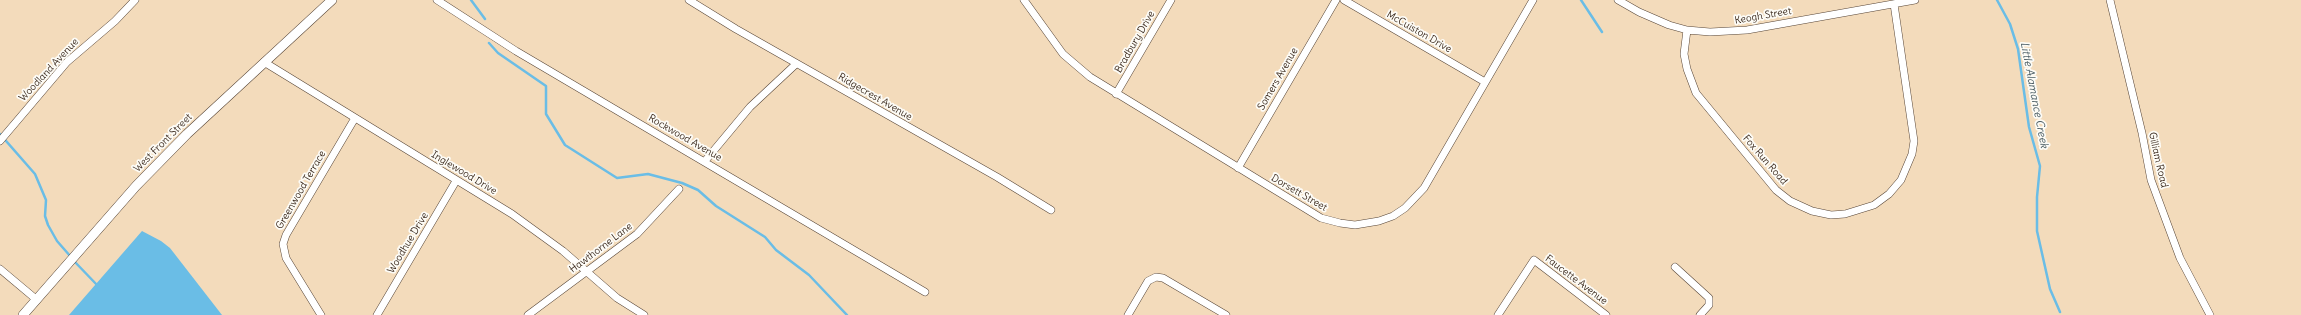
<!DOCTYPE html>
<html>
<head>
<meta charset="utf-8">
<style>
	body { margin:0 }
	canvas { display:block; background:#f3dbbb }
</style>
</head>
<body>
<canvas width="2301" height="315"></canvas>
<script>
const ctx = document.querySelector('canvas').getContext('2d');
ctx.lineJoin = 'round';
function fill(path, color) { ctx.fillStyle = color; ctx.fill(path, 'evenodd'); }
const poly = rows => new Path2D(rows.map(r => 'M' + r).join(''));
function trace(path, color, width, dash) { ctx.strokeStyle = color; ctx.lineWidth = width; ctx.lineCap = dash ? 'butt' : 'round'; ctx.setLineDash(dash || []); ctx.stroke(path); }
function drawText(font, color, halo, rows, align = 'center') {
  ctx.font = font + ' Delius,sans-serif'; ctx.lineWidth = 3.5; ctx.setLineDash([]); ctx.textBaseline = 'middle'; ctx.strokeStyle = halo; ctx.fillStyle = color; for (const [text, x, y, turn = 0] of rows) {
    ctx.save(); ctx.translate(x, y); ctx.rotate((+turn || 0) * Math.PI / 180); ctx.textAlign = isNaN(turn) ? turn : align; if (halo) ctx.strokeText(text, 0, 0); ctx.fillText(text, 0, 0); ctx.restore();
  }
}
fill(poly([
	[142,231,161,241,170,248,222,315,69,315]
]), '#6abde6');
trace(poly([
	[471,0,485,19],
	[1581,0,1602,32],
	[1997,0,2010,24,2018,49,2029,127,2040,166,2037,197,2037,231,2050,289,2060,312],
	[489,43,498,53,546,86,546,114,565,145,617,178,648,174,682,183,698,190,716,206,765,237,776,250,809,275,847,315],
	[0,134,35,174,46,200,45,216,48,225,57,241,71,257],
	[74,261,98,286]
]), '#6abde6', 2.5);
const minor = poly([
	[437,0,516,51,925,292],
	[689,0,736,29,997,177,1051,210],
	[1024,0,1063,54,1090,77,1321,218,1340,223,1355,225,1379,221,1393,216,1405,208,1424,188,1533,0],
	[1344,0,1485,82],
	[1618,0,1639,12,1669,25,1687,30,1710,32,1747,30,1915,0],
	[2110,0,2142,133,2151,180,2180,258,2210,315],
	[1687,30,1684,54,1687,69,1696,93,1776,190,1790,201,1812,211,1831,215,1845,214,1874,205,1889,194,1901,180,1912,154,1914,141,1894,4],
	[264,62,512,214,563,251,617,298,644,315],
	[1116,94,1171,0],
	[0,141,67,62,115,21,135,0],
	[705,161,750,107,796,64],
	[1238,168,1336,0],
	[1675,267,1709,298,1709,305,1700,315],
	[0,269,37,300],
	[321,315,286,258,283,244,286,235,355,118],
	[377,315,456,181],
	[528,315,637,234,679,189],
	[1128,315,1148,281,1156,277,1163,278,1226,315],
	[1498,315,1534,260,1606,315]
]);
const tertiary = poly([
	[23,315,136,186,187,134,332,0]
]);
trace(minor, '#574536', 8);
trace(tertiary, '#574536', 10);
trace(minor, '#fff', 7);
trace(tertiary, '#fff', 9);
drawText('10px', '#3b2a1e', '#fdfcf7', [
	["Keogh Street",1763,16,-10],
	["McCuiston Drive",1419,32,30],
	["Bradbury Drive",1135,42,-60],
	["Woodland Avenue",49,70,-47],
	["Somers Avenue",1278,79,-60],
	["Ridgecrest Avenue",875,97,30],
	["Rockwood Avenue",685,138,30],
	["West Front Street",163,143,-45],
	["Fox Run Road",1765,160,49],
	["Gilliam Road",2158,160,77],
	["Inglewood Drive",464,173,31],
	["Greenwood Terrace",301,190,-60],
	["Dorsett Street",1299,193,30],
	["Woodhue Drive",408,243,-59],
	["Hawthorne Lane",601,248,-37],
	["Faucette Avenue",1576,280,37]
]);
drawText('italic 11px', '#4b5d64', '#fdfcf7', [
	["Little Alamance Creek",2034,95,79]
]);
</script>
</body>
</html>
